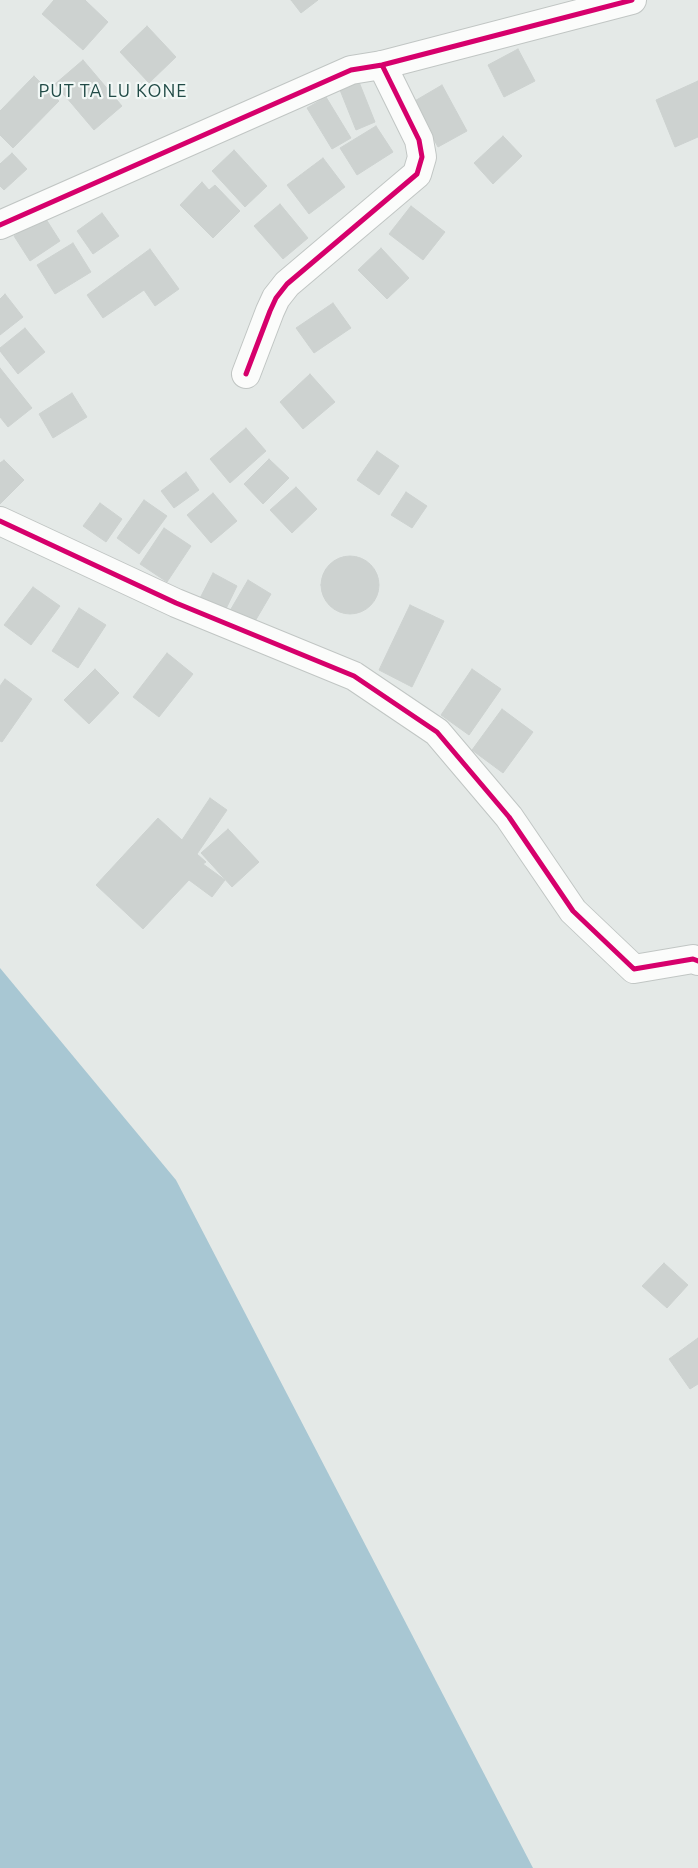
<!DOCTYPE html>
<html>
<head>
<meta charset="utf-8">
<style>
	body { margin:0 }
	canvas { display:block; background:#e4e9e7 }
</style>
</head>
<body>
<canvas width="698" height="1868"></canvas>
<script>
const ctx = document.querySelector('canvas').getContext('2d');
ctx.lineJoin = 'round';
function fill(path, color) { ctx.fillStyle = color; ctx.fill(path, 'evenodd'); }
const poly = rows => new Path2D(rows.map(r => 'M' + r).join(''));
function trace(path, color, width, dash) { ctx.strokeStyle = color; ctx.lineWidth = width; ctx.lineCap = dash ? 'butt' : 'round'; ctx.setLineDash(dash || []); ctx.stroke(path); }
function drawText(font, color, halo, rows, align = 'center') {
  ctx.font = font + ' Ubuntu,sans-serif'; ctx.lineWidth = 4.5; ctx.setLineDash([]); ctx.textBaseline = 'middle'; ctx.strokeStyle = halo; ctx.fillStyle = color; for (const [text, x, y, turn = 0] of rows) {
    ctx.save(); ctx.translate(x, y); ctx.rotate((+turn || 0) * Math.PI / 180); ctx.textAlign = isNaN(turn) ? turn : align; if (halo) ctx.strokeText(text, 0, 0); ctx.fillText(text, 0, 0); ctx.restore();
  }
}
fill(poly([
	[0,968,176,1180,533,1868,0,1868]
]), '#a8c7d3');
const building = poly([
	[54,0,85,0,108,22,83,50,42,14,54,0],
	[291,0,318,0,301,13,291,0],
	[147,26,176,57,149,83,120,52,147,26],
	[518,49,535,81,504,97,488,65,518,49],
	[83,60,122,106,94,130,55,84,83,60],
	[34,76,59,101,13,148,0,135,0,111,34,76],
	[357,77,375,122,356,130,338,85,357,77],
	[698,81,698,137,675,147,656,100,698,81],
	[442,85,467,131,438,147,413,102,442,85],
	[326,97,351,138,332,149,307,108,326,97],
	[376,126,393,152,357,175,340,148,376,126],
	[503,136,522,156,493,184,474,163,503,136],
	[234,150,267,186,245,207,212,171,234,150],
	[12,153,27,169,4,190,0,186,0,164,12,153],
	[323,158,345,187,309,214,287,185,323,158],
	[202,182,209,190,215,185,240,211,213,238,180,205,202,182],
	[280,204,308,238,283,259,254,226,280,204],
	[411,206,445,232,423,260,389,234,411,206],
	[102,213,119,236,93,254,77,231,102,213],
	[44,216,60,241,30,261,14,236,44,216],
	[73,243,91,272,55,294,37,265,73,243],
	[381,248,409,278,387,299,358,270,381,248],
	[150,249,179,289,155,306,144,290,103,318,87,295,150,249],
	[5,294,23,317,0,335,0,299,5,294],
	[333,303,351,328,314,353,296,328,333,303],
	[25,328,45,352,18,374,0,351,0,348,25,328],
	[0,368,32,408,8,427,0,417,0,368],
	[310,374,335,402,303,429,280,402,310,374],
	[72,393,87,417,53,438,39,414,72,393],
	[246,428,266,451,230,483,210,459,246,428],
	[377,451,399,466,379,495,357,480,377,451],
	[269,459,289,478,263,504,244,484,269,459],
	[4,460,24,480,0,504,0,463,4,460],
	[186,472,199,490,174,508,161,491,186,472],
	[296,487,317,509,292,533,270,510,296,487],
	[406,492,427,506,412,528,391,515,406,492],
	[213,493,237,521,211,543,187,515,213,493],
	[144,500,167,516,139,554,117,538,144,500],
	[100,503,122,519,106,542,83,526,100,503],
	[164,528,191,546,167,582,140,564,164,528],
	'321 585a29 29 0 1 1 58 0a29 29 0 1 1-58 0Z',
	[213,573,237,586,223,615,198,602,213,573],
	[248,580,271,594,254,623,231,609,248,580],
	[33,587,60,606,31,645,4,625,33,587],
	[410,605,444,621,412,687,379,670,410,605],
	[79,608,106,625,78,668,52,651,79,608],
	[167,653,193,674,159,717,133,697,167,653],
	[95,669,119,693,89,724,64,700,95,669],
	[472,669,501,689,469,735,441,715,472,669],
	[5,679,32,699,2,742,0,741,0,686,5,679],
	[502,709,533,732,503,773,472,750,502,709],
	[210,798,227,810,197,854,206,862,203,864,225,880,212,897,189,880,143,929,96,885,158,818,182,840,210,798],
	[228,829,259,862,232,887,201,853,228,829],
	[664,1263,688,1285,667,1308,642,1286,664,1263],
	[698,1338,698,1384,690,1389,669,1359,698,1338]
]);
fill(building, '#cdd2d0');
trace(building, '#cdd2d0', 1);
const minor = poly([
	[246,374,270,311,276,298,287,284,417,174,422,157,419,140,382,65]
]);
const tertiary = poly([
	[0,225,351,70,382,65,632,0],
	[0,521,176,603,354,676,437,732,509,817,573,911,634,969,693,959,698,961]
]);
trace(minor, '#c1c6c4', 30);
trace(tertiary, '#c1c6c4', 30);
trace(minor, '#fbfcfb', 28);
trace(tertiary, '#fbfcfb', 28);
trace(poly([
	[0,225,351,70,382,65,632,0],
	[246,374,270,311,276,298,287,284,417,174,422,157,419,140,382,65],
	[0,521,176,603,354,676,437,732,509,817,573,911,634,969,693,959,698,961]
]), '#d6006c', 5);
ctx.letterSpacing = '1px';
drawText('18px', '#214b47', '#f2f8f6', [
	["PUT TA LU KONE",113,91]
]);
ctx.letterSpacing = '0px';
</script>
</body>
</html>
